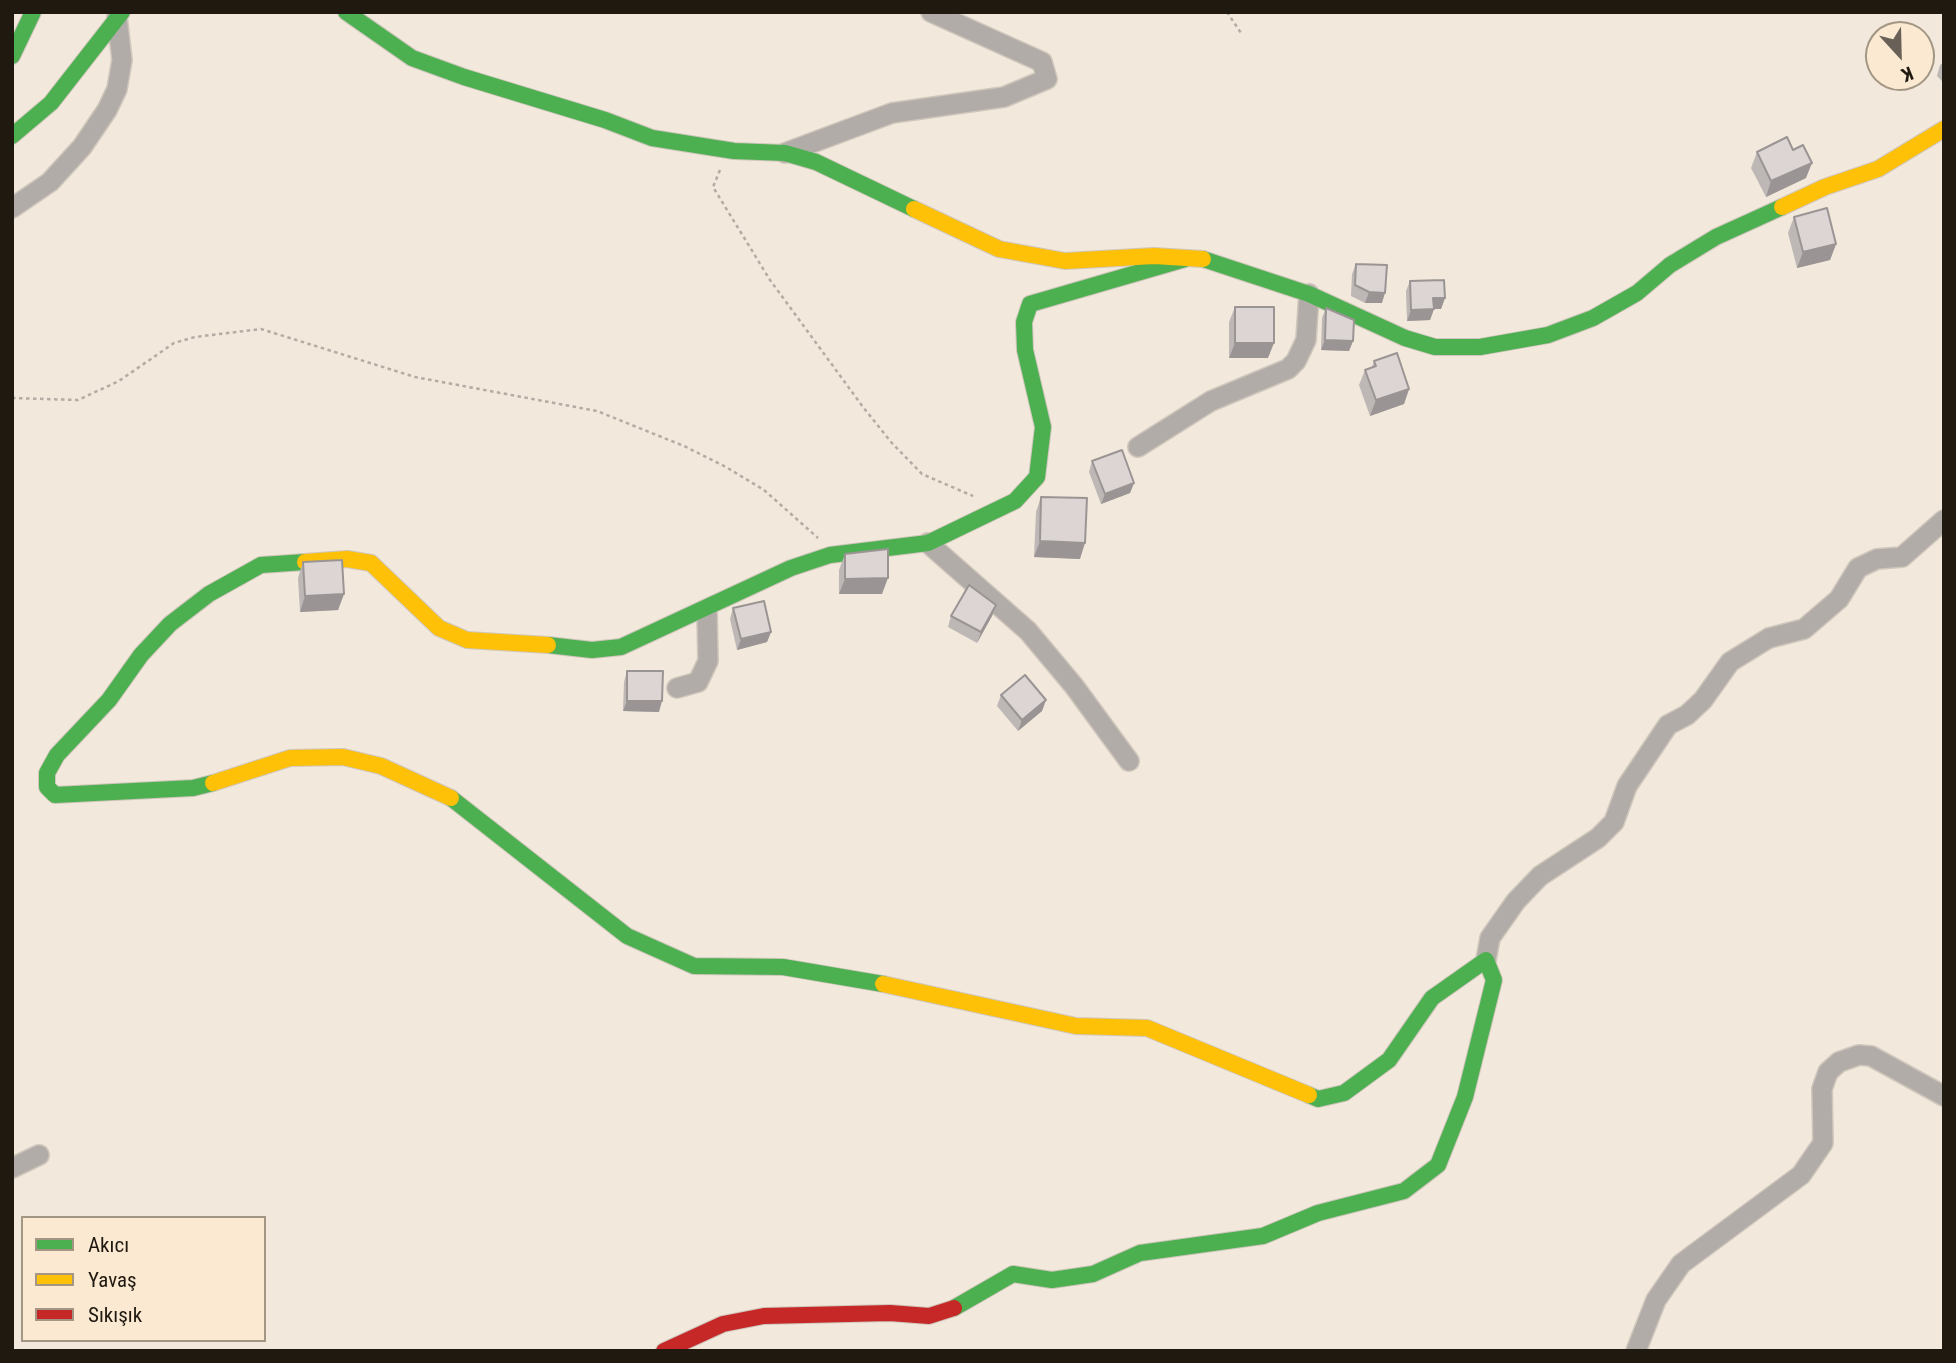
<!DOCTYPE html>
<html>
<head>
<meta charset="utf-8">
<style>
	body { margin:0 }
	#map { position:relative; width:1956px; height:1363px; overflow:hidden; background:#f2e8db; font-family:"Roboto Condensed",sans-serif }
	canvas { display:block }
	.frame { position:absolute; inset:0; border:14px solid #1f1910; pointer-events:none }
	.legend { position:absolute; left:21px; top:1216px; width:245px; height:126px; box-sizing:border-box; background:#fbe9d2; border:2px solid #a39684; margin:0; padding:9px 12px; list-style:none; font-size:21px; color:#1f1910 }
	.legend li { display:flex; align-items:center; gap:14px; height:35px }
	.legend b { width:35px; border:2px solid #a39684 }
	.north { position:absolute; left:1865px; top:21px; width:70px; height:70px; box-sizing:border-box; background:#fbe9d2; border:2px solid #a39684; border-radius:50%; rotate:158deg; font-size:19px; font-weight:700; line-height:28px; text-align:center; color:#1f1910 }
	.north::after { content:''; display:block; margin:auto; width:24px; height:32px; background:#696157; clip-path:polygon(50% 0,100% 100%,50% 72%,0 100%) }
</style>
</head>
<body>
<div id="map">
<canvas width="1956" height="1363"></canvas>
<div class="frame"></div>
<ul class="legend">
<li><b style="height:9px;background:#4caf50"></b>Akıcı</li>
<li><b style="height:9px;background:#ffc107"></b>Yavaş</li>
<li><b style="height:9px;background:#c62828"></b>Sıkışık</li>
</ul>
<div class="north">K</div>
</div>
<script>
const ctx = document.querySelector('canvas').getContext('2d');
ctx.lineJoin = 'round';
const poly = rows => new Path2D(rows.map(r => 'M' + r).join(''));
function trace(path, color, width, dash) { ctx.strokeStyle = color; ctx.lineWidth = width; ctx.lineCap = dash ? 'butt' : 'round'; ctx.setLineDash(dash || []); ctx.stroke(path); }
function fill(path, color) { ctx.fillStyle = color; ctx.fill(path, 'evenodd'); }
const street = poly([
	[785,153,892,113,1004,97,1047,79,1042,62,931,12],
	[12,208,50,182,82,147,107,110,117,89,122,60,117,17],
	[1138,447,1211,401,1288,369,1296,361,1306,340,1309,294],
	[928,543,1028,631,1074,686,1129,761],
	[677,688,698,682,708,661,707,610],
	[1486,960,1490,938,1516,901,1540,876,1598,838,1614,822,1627,786,1668,725,1687,715,1703,700,1730,662,1769,638,1804,629,1839,599,1858,568,1877,559,1902,557,1944,520],
	[12,1168,39,1155],
	[1636,1351,1656,1300,1681,1264,1801,1175,1823,1143,1822,1089,1828,1072,1839,1062,1859,1055,1871,1056,1944,1096]
]);
const fast = poly([
	[346,12,412,58,464,77,605,120,652,138,734,151,785,153,816,162,914,209],
	[12,56,33,12],
	[12,136,51,103,122,12],
	[1203,259,1309,294,1405,338,1435,347,1480,347,1548,335,1593,318,1637,293,1670,265,1716,237,1782,207],
	[548,645,592,650,621,647,791,568,830,555,928,543,1015,501,1037,477,1043,427,1025,350,1024,322,1030,304,1185,259],
	[213,783,193,788,55,795,47,787,47,773,57,755,109,700,141,655,170,624,209,594,261,565,305,562],
	[451,798,627,936,694,966,783,967,883,984],
	[954,1308,1013,1274,1052,1280,1093,1274,1140,1253,1263,1236,1318,1213,1404,1191,1438,1165,1465,1097,1494,980,1486,960,1432,998,1389,1060,1344,1093,1318,1099,1309,1095]
]);
const slow = poly([
	[1782,207,1825,187,1878,169,1944,129],
	[914,209,999,249,1065,261,1154,256,1203,259],
	[305,562,347,559,371,563,439,628,467,640,548,645],
	[213,783,290,758,343,757,381,766,451,798],
	[883,984,1076,1026,1147,1028,1309,1095]
]);
const jam = poly([
	[664,1351,723,1324,764,1316,890,1313,929,1316,954,1308]
]);
trace(street, '#cfc6bc', 22);
trace(fast, '#cfc6bc', 18);
trace(slow, '#cfc6bc', 18);
trace(jam, '#cfc6bc', 18);
trace(poly([
	[1227,12,1241,33],
	[720,170,713,187,770,280,863,407,891,442,922,474,973,496],
	[12,398,78,400,119,381,174,343,195,337,261,329,415,377,597,411,684,446,726,467,764,490,818,538]
]), '#b2aca5', 2.5, [3.5, 3.5]);
trace(street, '#b1aca8', 19);
trace(fast, '#4caf50', 16);
trace(slow, '#ffc107', 16);
trace(jam, '#c62828', 16);
fill(poly([
	[1944,62,1944,83,1937,76,1940,65],
	[1757,152,1806,178,1766,197,1751,168],
	[1794,217,1836,244,1830,260,1797,268,1788,233],
	[1356,264,1382,303,1365,303,1351,296,1352,274],
	[1410,281,1445,298,1441,309,1434,309,1430,320,1407,321,1406,291],
	[1235,307,1268,358,1229,358,1229,322],
	[1326,308,1353,341,1349,351,1321,350,1322,318],
	[1374,361,1409,389,1404,404,1370,416,1359,385,1365,370,1372,367],
	[1092,461,1134,483,1130,493,1101,504,1089,472],
	[1041,497,1080,559,1034,557,1036,512],
	[845,554,882,594,839,594,839,570],
	[303,562,344,594,338,610,300,612,298,578],
	[996,605,992,616,977,643,948,627,951,616],
	[733,608,771,632,767,642,737,650,730,619],
	[627,671,659,712,623,711,624,682],
	[1001,695,1046,700,1042,711,1018,731,997,706]
]), '#bdb7b6');
fill(poly([
	[1812,163,1806,178,1766,197,1771,181],
	[1836,244,1830,260,1797,268,1803,252],
	[1369,292,1385,293,1382,303,1365,303],
	[1433,298,1445,298,1441,309,1429,309],
	[1434,309,1430,320,1407,321,1411,310],
	[1325,340,1353,341,1349,351,1321,350],
	[1235,343,1274,343,1268,358,1229,358],
	[1409,389,1404,404,1370,416,1376,400],
	[1134,483,1130,493,1101,504,1105,494],
	[1040,541,1085,543,1080,559,1034,557],
	[888,578,882,594,839,594,845,579],
	[344,594,338,610,300,612,305,596],
	[996,605,992,616,977,643,981,632],
	[771,632,767,642,737,650,741,639],
	[1046,700,1042,711,1018,731,1022,720],
	[627,701,662,701,659,712,623,711]
]), '#9a9594');
const building = poly([
	[1787,137,1793,150,1803,145,1812,163,1771,181,1757,152,1787,137],
	[1827,208,1836,244,1803,252,1794,217,1827,208],
	[1356,264,1387,265,1385,293,1369,292,1355,285,1356,264],
	[1444,280,1445,298,1433,298,1434,309,1411,310,1410,281,1444,280],
	[1235,307,1274,307,1274,343,1235,343,1235,307],
	[1326,308,1354,320,1353,341,1325,340,1326,308],
	[1397,353,1409,389,1376,400,1365,370,1376,366,1374,361,1397,353],
	[1122,450,1134,483,1105,494,1092,461,1122,450],
	[1041,497,1087,498,1085,543,1040,541,1041,497],
	[888,549,888,578,845,579,845,554,888,549],
	[342,560,344,594,305,596,303,562,342,560],
	[969,585,996,605,981,632,951,616,969,585],
	[764,601,771,632,741,639,733,608,764,601],
	[627,671,663,671,662,701,627,701,627,671],
	[1025,675,1046,700,1022,720,1001,695,1025,675]
]);
fill(building, '#dcd5d4');
trace(building, '#9a9594', 2);
</script>
</body>
</html>
